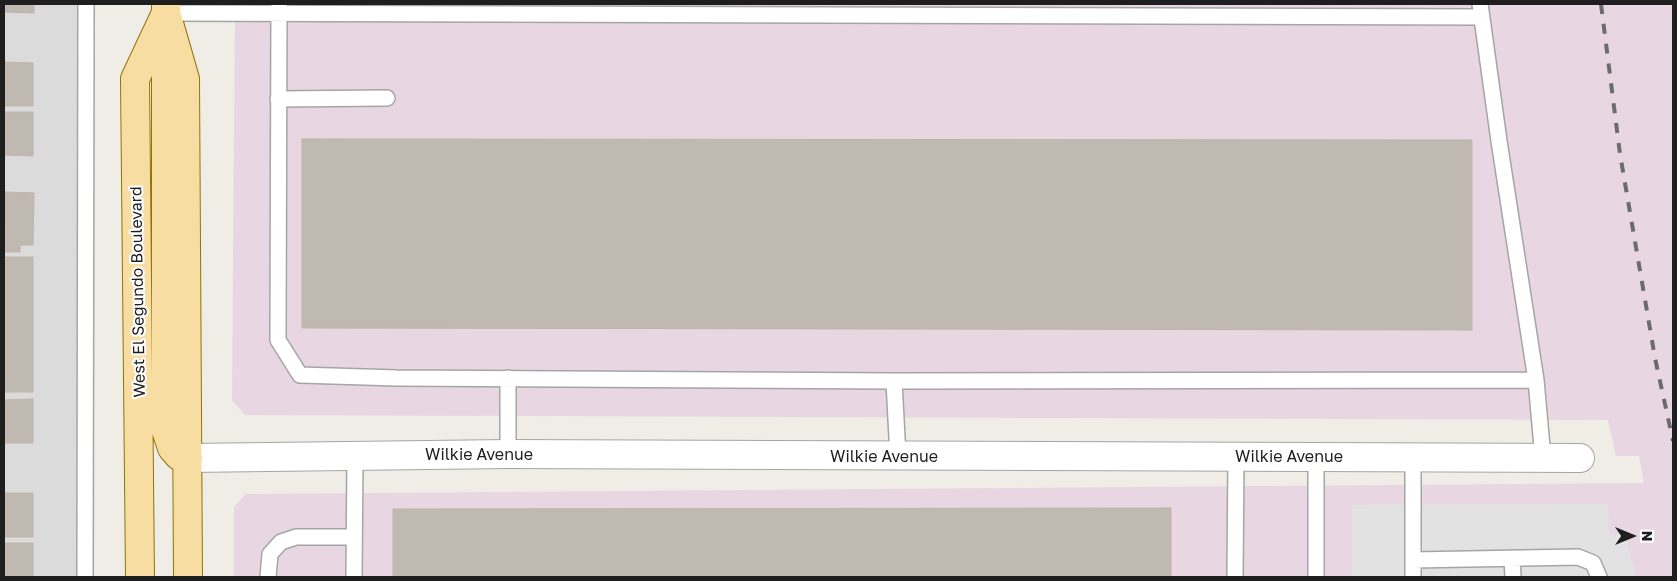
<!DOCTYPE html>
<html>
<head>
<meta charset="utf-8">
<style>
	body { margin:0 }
	#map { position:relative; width:1677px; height:581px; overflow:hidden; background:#efede5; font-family:"Golos Text",sans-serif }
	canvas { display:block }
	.frame { position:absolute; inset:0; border:5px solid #1e1e1e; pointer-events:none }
	.north { position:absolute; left:1607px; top:511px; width:50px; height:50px; -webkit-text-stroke:4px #fff; paint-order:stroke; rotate:90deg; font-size:14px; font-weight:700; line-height:20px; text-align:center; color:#1e1e1e }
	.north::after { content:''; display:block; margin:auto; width:18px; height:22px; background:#1e1e1e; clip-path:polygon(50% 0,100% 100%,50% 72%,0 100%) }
</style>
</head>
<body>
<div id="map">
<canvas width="1677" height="581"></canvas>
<div class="frame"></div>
<div class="north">N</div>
</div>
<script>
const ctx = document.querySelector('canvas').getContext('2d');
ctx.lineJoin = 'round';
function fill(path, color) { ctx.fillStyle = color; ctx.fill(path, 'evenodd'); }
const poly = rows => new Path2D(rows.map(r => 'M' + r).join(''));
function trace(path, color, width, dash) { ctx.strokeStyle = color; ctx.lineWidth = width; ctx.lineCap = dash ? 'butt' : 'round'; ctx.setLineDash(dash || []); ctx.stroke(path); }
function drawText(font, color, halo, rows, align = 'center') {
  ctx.font = font + ' "Golos Text",sans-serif'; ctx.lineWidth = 4; ctx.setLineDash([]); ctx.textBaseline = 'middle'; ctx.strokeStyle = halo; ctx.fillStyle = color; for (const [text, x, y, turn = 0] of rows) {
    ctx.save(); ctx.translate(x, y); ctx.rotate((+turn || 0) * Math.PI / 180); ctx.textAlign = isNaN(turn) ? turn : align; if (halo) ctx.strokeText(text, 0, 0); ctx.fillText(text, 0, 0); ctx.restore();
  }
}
fill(poly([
	[4,4,86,4,85,577,4,577]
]), '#dcdbdb');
fill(poly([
	[235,4,1673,4,1673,577,234,577,234,507,246,494,1644,483,1639,456,1616,456,1608,420,245,415,232,400]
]), '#e8d7e2');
fill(poly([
	[1608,504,1609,534,1625,535,1636,577,1352,577,1352,505]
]), '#e2e2e2');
const building = poly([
	[4,4,34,4,34,13,4,12,4,4],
	[4,62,33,63,33,106,4,106,4,62],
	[4,112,33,112,33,156,4,155,4,112],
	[302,139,1472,140,1472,330,302,328,302,139],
	[5,192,34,193,33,245,20,245,20,252,4,252,5,192],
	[4,257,33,257,33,392,4,392,4,257],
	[33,399,33,443,4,443,4,400,33,399],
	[4,493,33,493,33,537,4,537,4,493],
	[1171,508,1171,577,393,577,393,509,1171,508],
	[4,543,33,543,33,577,4,577,4,543]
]);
fill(building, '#bfb9b2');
trace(building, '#c0b5a8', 1);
const lane = poly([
	[279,4,278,340,300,375,397,378,894,381,1536,380],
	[1480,4,1499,141,1536,380,1543,458],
	[166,13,1481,17],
	[278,99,387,98],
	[508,378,508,454],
	[894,381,898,457],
	[1413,458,1413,577],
	[1512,558,1513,577],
	[1413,560,1578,557,1593,563,1599,577],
	[85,577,86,4],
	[268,577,270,554,281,542,296,537,354,537],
	[354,577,355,456],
	[1235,577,1236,457],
	[1316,577,1316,457]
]);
const street = poly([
	[188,458,508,454,1580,458]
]);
const primary = poly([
	[166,4,166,13,185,79,188,577],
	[166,42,166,430,172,448,179,456,188,458],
	[140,577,135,79,166,13]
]);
trace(lane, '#a5a5a5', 18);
trace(street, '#a5a5a5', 30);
trace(primary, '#917507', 30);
trace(lane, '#fff', 15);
trace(street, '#fff', 28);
trace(primary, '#f7dda2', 28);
trace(poly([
	[1601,4,1620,154,1655,358,1673,441]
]), '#6c6c6c', 4, [10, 10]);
drawText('16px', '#1e1e1e', '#fff', [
	["West El Segundo Boulevard",138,292,-91],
	["Wilkie Avenue",479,455],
	["Wilkie Avenue",884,457],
	["Wilkie Avenue",1289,457]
]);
</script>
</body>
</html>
